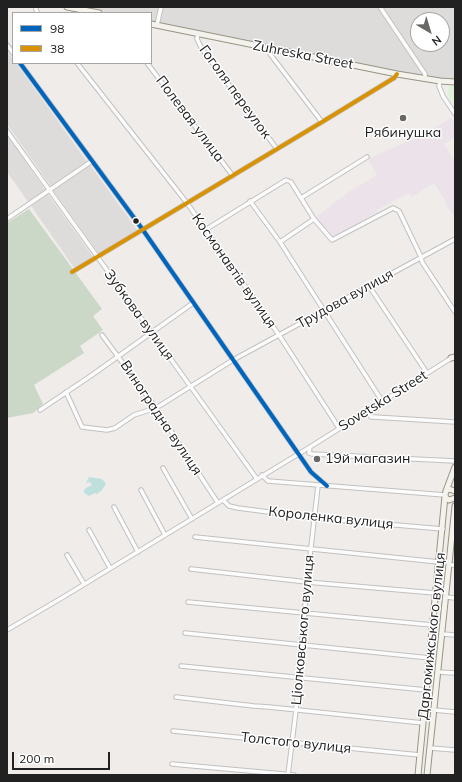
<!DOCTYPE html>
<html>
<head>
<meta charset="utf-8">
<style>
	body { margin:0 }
	#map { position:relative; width:462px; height:782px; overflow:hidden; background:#efecea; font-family:Mulish,sans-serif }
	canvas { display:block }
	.frame { position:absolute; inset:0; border:8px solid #212121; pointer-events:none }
	.legend { position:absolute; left:12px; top:12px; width:140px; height:52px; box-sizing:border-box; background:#fff; border:1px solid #a6a6a6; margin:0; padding:5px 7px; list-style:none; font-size:12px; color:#212121 }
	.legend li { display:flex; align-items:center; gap:8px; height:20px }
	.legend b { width:20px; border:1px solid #a6a6a6 }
	.north { position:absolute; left:410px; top:12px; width:40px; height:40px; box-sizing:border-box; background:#fff; border:1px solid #a6a6a6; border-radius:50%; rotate:142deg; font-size:11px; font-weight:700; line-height:16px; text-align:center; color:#212121 }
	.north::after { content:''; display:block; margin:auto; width:14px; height:18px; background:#696867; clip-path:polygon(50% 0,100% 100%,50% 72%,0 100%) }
	.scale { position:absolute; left:12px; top:752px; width:98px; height:18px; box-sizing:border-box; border:2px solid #212121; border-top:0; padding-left:5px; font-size:12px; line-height:14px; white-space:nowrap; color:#212121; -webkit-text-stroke:3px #fff; paint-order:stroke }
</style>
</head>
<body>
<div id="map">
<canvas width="462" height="782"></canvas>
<div class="frame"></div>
<ul class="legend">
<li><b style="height:5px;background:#0065bd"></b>98</li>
<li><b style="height:5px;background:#d79205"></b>38</li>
</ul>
<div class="north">N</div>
<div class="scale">200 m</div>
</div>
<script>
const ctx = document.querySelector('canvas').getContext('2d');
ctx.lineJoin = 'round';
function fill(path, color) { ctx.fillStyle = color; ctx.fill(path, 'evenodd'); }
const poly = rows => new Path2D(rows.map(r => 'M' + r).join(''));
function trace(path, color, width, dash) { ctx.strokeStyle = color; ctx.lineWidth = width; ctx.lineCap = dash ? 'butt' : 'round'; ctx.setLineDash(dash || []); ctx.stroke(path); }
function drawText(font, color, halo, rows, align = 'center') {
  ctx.font = font + ' Mulish,sans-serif'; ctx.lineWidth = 3; ctx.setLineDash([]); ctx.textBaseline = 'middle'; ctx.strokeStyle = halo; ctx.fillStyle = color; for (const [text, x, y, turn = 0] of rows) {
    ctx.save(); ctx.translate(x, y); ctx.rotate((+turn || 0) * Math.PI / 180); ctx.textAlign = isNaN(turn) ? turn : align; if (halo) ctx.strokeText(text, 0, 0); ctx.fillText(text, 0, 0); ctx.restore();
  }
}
fill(poly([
	[81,7,455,7,455,80,440,79,379,69,151,22,151,13,110,13],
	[418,20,442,20,442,44,418,44],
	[7,51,13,59,13,63,16,63,88,163,52,188,7,124],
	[7,135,46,191,29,203,7,172],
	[90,165,138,231,99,254,53,190],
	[48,194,94,258,75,269,31,206]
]), '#dedcdb');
fill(poly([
	[451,118,455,124,455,137,444,144,455,161,455,213,453,215,445,203,446,202,434,183,412,197,409,193,377,210,377,212,334,238,316,217,350,191,377,175,368,159,418,137]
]), '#ebe3e9');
fill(poly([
	[29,209,102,309,93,316,103,330,80,346,84,353,34,385,43,404,33,413,7,418,7,223]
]), '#cbd8c7');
fill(poly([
	[448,86,455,86,455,107,449,97]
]), '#dff2d8');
fill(poly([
	[89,477,102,479,106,484,102,490,97,494,95,493,89,496,84,493,84,490,86,488,92,485,90,482,86,483]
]), '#c0e0de');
const street = poly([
	[36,7,36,10,38,13],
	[380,7,425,74,425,79],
	[157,25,161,7],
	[198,33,197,39,202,49,277,149],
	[7,45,13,53],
	[271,49,270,54,322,122],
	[20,63,143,230,311,472,327,486],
	[77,63,187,203,279,335,339,428],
	[147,63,233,176],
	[440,81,439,86,443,96,455,114],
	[7,131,257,479],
	[301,198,367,157],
	[250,201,280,242,382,401],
	[7,219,92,161],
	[205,230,286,180,291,182,314,219,332,240,393,208,399,211,421,257,422,262,455,312],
	[280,242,314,219],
	[72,272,322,122,394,78,397,74],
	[369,286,427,373],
	[102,335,156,408,218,503],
	[66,392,82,427,107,430,115,428,134,415,156,408,233,360,455,239],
	[40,410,92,375,193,303],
	[367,411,371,417,374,417,455,422],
	[310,447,309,453,312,454,455,461],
	[163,468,192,519],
	[262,475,268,481,445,495],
	[141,490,165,535],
	[223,500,229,506,238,508,314,518,443,529],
	[114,507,138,552],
	[89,530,110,568],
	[195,537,439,562],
	[67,555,84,584],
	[449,565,455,565],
	[191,569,307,582,435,593],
	[446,597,455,598],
	[188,602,432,625],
	[7,630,65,596,310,447,453,357],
	[185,633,430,658],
	[442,634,455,635],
	[181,666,426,690],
	[438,672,455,673],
	[176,697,254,706,269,707,423,723],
	[434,710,455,712],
	[173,731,420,755],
	[430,748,455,750],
	[172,764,294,775],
	[288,775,296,710,307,582,318,486]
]);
const secondary = poly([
	[67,7,99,13],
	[151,24,397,74,440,81,455,82],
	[451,358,455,357],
	[446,491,455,467],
	[455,491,449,489,446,491,445,495,446,498,449,500,455,498],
	[418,775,445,496],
	[427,775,455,506]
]);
trace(street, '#c2c1c0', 5.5);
trace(secondary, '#999483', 7);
trace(street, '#fdfcfc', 3.5);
trace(secondary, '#f3f2ed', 5);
trace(poly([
	[20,63,143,230,311,472,327,486]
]), '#0065bd', 4);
trace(poly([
	[72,272,322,122,394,78,397,74]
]), '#d79205', 4);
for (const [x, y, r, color] of [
	[403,118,4,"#696867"],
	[136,221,3.5,"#212121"],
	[317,459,4,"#696867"]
]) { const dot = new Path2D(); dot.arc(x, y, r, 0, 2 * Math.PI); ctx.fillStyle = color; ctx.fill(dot); trace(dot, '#fff', 1.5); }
drawText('14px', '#212121', '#fff', [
	["Zuhreska Street",303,55,11],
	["Гоголя переулок",235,92,54],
	["Полевая улица",190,119,53],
	["Космонавтів вулиця",234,271,55],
	["Трудова вулиця",345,299,-29],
	["Зубкова вулиця",139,315,54],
	["Sovetska Street",383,401,-32],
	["Виноградна вулиця",161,418,56],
	["Короленка вулиця",331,518,6],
	["Ціолковського вулиця",303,630,-85],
	["Даргомижського вулиця",432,636,-84],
	["Толстого вулиця",296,743,6]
]);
drawText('14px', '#212121', '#fff', [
	["Рябинушка",403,133],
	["19й магазин",325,459,"left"]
]);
</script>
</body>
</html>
